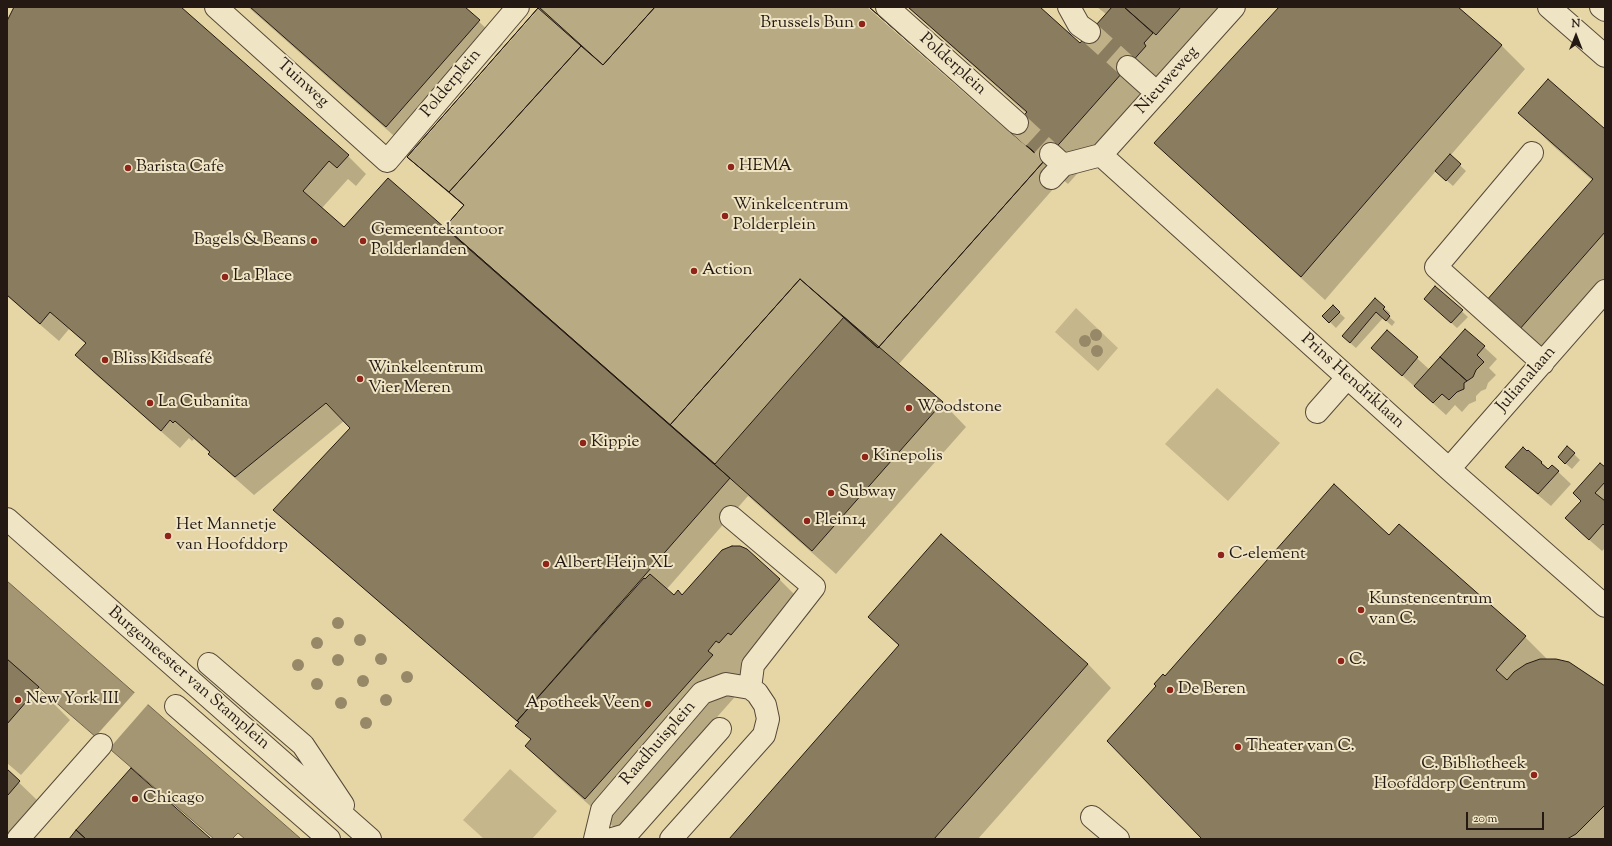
<!DOCTYPE html>
<html>
<head>
<meta charset="utf-8">
<style>
	body { margin:0 }
	#map { position:relative; width:1612px; height:846px; overflow:hidden; background:#e7d6a5; font-family:"Sorts Mill Goudy",serif }
	canvas { display:block }
	.frame { position:absolute; inset:0; border:8px solid #241a13; pointer-events:none }
	.north { position:absolute; left:1556px; top:16px; width:40px; height:40px; -webkit-text-stroke:3px #efe4c4; paint-order:stroke; rotate:0deg; font-size:11px; font-weight:700; line-height:16px; text-align:center; color:#241a13 }
	.north::after { content:''; display:block; margin:auto; width:14px; height:18px; background:#241a13; clip-path:polygon(50% 0,100% 100%,50% 72%,0 100%) }
	.scale { position:absolute; left:1466px; top:812px; width:78px; height:18px; box-sizing:border-box; border:2px solid #241a13; border-top:0; padding-left:5px; font-size:12px; line-height:14px; white-space:nowrap; color:#241a13; -webkit-text-stroke:3px #efe4c4; paint-order:stroke }
</style>
</head>
<body>
<div id="map">
<canvas width="1612" height="846"></canvas>
<div class="frame"></div>
<div class="north">N</div>
<div class="scale">20 m</div>
</div>
<script>
const ctx = document.querySelector('canvas').getContext('2d');
ctx.lineJoin = 'round';
function fill(path, color) { ctx.fillStyle = color; ctx.fill(path, 'evenodd'); }
const poly = rows => new Path2D(rows.map(r => 'M' + r).join(''));
function trace(path, color, width, dash) { ctx.strokeStyle = color; ctx.lineWidth = width; ctx.lineCap = dash ? 'butt' : 'round'; ctx.setLineDash(dash || []); ctx.stroke(path); }
function drawText(font, color, halo, rows, align = 'center') {
  ctx.font = font + ' "Sorts Mill Goudy",serif'; ctx.lineWidth = 4; ctx.setLineDash([]); ctx.textBaseline = 'middle'; ctx.strokeStyle = halo; ctx.fillStyle = color; for (const [text, x, y, turn = 0] of rows) {
    ctx.save(); ctx.translate(x, y); ctx.rotate((+turn || 0) * Math.PI / 180); ctx.textAlign = isNaN(turn) ? turn : align; if (halo) ctx.strokeText(text, 0, 0); ctx.fillText(text, 0, 0); ctx.restore();
  }
}
fill(poly([
	[1076,308,1118,348,1098,371,1055,332],
	[1217,388,1280,443,1228,501,1165,444],
	[510,769,557,811,532,839,484,839,463,820]
]), '#c6b68c');
const water = poly([
	[7,581,301,839,245,839,238,833,232,839,214,839,60,706,7,659,7,581]
]);
fill(water, '#a59673');
trace(water, '#71644d', 1);
fill(poly([
	[136,691,149,703,108,750,94,738]
]), '#e7d6a5');
fill(poly([
	[14,7,180,7,348,156,366,174,356,186,348,179,322,208,344,228,445,228,464,206,427,175,408,157,540,7,867,7,1010,133,1027,114,907,7,1038,7,1080,44,1106,14,1097,7,1225,7,1068,184,1062,179,898,365,943,403,966,427,836,574,748,496,666,590,674,596,682,596,744,549,780,580,811,611,617,830,558,777,526,746,531,740,517,726,519,723,293,528,275,510,351,428,344,421,254,495,228,472,210,453,194,439,192,441,189,438,180,448,94,373,76,354,86,344,69,329,59,341,7,296,7,23],
	[248,7,463,7,503,44,410,150],
	[1280,7,1457,7,1501,45,1525,69,1450,156,1466,171,1453,186,1436,171,1325,300,1179,166,1156,143],
	[1520,113,1605,131,1605,299,1551,360,1487,301,1593,181,1551,144],
	[1435,287,1468,317,1457,328,1431,305],
	[1375,300,1390,313,1388,316,1395,322,1392,326,1383,318,1356,348,1349,342],
	[1333,307,1345,318,1336,328,1324,316],
	[1387,331,1430,370,1484,347,1497,359,1489,368,1496,375,1488,383,1486,389,1481,391,1476,396,1476,401,1469,404,1462,412,1455,405,1446,415,1385,360],
	[1574,454,1580,460,1572,469,1565,463],
	[1541,462,1549,470,1552,466,1571,484,1551,506,1519,479,1507,467],
	[1605,468,1605,548,1602,551,1579,531,1583,501],
	[1399,525,1525,637,1548,660,1605,688,1605,839,1204,839,1165,677,1389,536],
	[869,617,1088,664,1111,688,978,839,730,839,899,646],
	[7,661,38,688,70,720,21,775,7,763],
	[7,771,37,800,7,834]
]), '#0003');
const building = poly([
	[14,7,181,7,349,155,337,168,329,161,303,191,344,227,388,178,730,478,517,721,273,510,350,428,326,403,235,477,208,454,210,452,175,421,173,423,170,420,161,431,75,355,86,343,50,312,40,324,7,295,7,21,14,7],
	[250,7,465,7,480,20,386,127,250,7],
	[539,7,869,7,1044,161,878,348,800,279,670,425,445,227,464,205,407,157,539,7],
	[539,7,655,7,603,65,539,7],
	[655,7,869,7,1044,161,878,348,844,317,715,464,445,227,464,205,449,192,581,46,603,65,655,7],
	[908,7,1040,7,1080,43,1112,7,1124,7,1153,33,1144,43,1146,46,1044,161,1009,131,1027,112,908,7],
	[1124,7,1181,7,1156,35,1124,7],
	[1279,7,1458,7,1502,45,1301,277,1154,143,1279,7],
	[538,8,581,46,449,192,407,157,538,8],
	[1548,79,1605,129,1605,232,1519,330,1486,301,1593,179,1518,113,1548,79],
	[1450,154,1461,164,1446,181,1435,171,1450,154],
	[800,279,943,402,812,551,670,425,800,279],
	[1435,286,1463,310,1451,323,1424,299,1435,286],
	[1375,298,1385,307,1383,309,1390,316,1386,321,1376,312,1350,343,1342,336,1375,298],
	[1333,305,1340,312,1329,323,1322,316,1333,305],
	[1465,329,1485,346,1477,355,1484,362,1476,370,1473,377,1467,381,1440,357,1465,329],
	[1387,330,1418,357,1402,376,1371,348,1387,330],
	[1440,357,1467,381,1464,383,1464,389,1457,392,1449,400,1442,394,1433,403,1414,386,1440,357],
	[1567,446,1575,453,1565,464,1558,457,1567,446],
	[1523,447,1527,451,1528,450,1542,462,1541,463,1548,469,1552,465,1559,471,1538,494,1505,467,1523,447],
	[1600,463,1605,467,1605,482,1595,493,1605,501,1605,526,1603,524,1589,540,1565,518,1581,501,1573,493,1600,463],
	[1334,484,1389,535,1399,524,1526,636,1496,670,1507,680,1514,672,1526,664,1540,659,1556,659,1569,662,1605,686,1605,805,1576,834,1567,839,1202,839,1107,741,1156,686,1154,684,1163,674,1165,676,1334,484],
	[941,534,1088,664,934,839,729,839,899,645,868,617,941,534],
	[732,546,740,546,747,549,780,579,731,635,728,633,719,643,716,641,708,651,713,655,585,799,525,746,531,739,515,726,519,722,517,721,644,578,645,579,650,574,674,595,678,590,682,595,722,550,732,546],
	[7,659,39,687,7,724,7,659],
	[131,768,211,839,86,839,76,830,131,768],
	[7,769,20,781,8,795,7,794,7,769],
	[76,830,86,839,69,839,76,830]
]);
fill(building, '#897c5f');
trace(building, '#241a13', 1);
trace(poly([
	[1089,32,1128,67],
	[1017,123,1051,154]
]), '#c0b088', 22, [22, 11]);
const minor = poly([
	[216,7,387,161,518,7],
	[887,7,1017,123],
	[1069,7,1079,25,1089,32],
	[1549,7,1605,56],
	[1601,7,1605,10],
	[1128,67,1157,93],
	[1532,153,1436,267,1543,363],
	[1101,155,1449,469,1605,606],
	[1101,155,1234,7],
	[1063,165,1101,155],
	[1051,178,1063,165,1051,154],
	[1317,412,1347,378],
	[1449,469,1605,291],
	[731,517,814,587,753,665,750,688],
	[7,519,370,839],
	[209,664,303,745,343,805],
	[176,706,329,839],
	[1092,817,1118,839],
	[18,839,101,745],
	[595,839,602,810,702,693,726,684,750,688,757,693,765,705,768,719,764,735,671,839],
	[612,839,626,835,720,729]
]);
trace(minor, '#554938', 24);
trace(minor, '#efe4c4', 22);
ctx.fillStyle = '#978868';
for (const [x, y] of [
	[1096,335],
	[1085,341],
	[1097,351],
	[338,623],
	[360,640],
	[317,643],
	[381,659],
	[338,660],
	[298,665],
	[407,677],
	[363,681],
	[317,684],
	[386,700],
	[341,703],
	[366,723]
]) { ctx.beginPath(); ctx.arc(x, y, 6, 0, 2 * Math.PI); ctx.fill(); }
for (const [x, y, r, color] of [
	[862,24,4,"#8f2418"],
	[731,167,4,"#8f2418"],
	[128,168,4,"#8f2418"],
	[725,216,4,"#8f2418"],
	[314,241,4,"#8f2418"],
	[363,241,4,"#8f2418"],
	[694,271,4,"#8f2418"],
	[225,277,4,"#8f2418"],
	[105,360,4,"#8f2418"],
	[360,379,4,"#8f2418"],
	[150,403,4,"#8f2418"],
	[909,408,4,"#8f2418"],
	[583,443,4,"#8f2418"],
	[865,457,4,"#8f2418"],
	[831,493,4,"#8f2418"],
	[807,521,4,"#8f2418"],
	[168,536,4,"#8f2418"],
	[1221,555,4,"#8f2418"],
	[546,564,4,"#8f2418"],
	[1361,610,4,"#8f2418"],
	[1341,661,4,"#8f2418"],
	[1170,690,4,"#8f2418"],
	[18,700,4,"#8f2418"],
	[648,704,4,"#8f2418"],
	[1238,747,4,"#8f2418"],
	[1534,775,4,"#8f2418"],
	[135,799,4,"#8f2418"]
]) { const dot = new Path2D(); dot.arc(x, y, r, 0, 2 * Math.PI); ctx.fillStyle = color; ctx.fill(dot); trace(dot, '#efe4c4', 1.5); }
drawText('17px', '#241a13', '#efe4c4', [
	["Brussels Bun",854,24,"right"],
	["HEMA",739,167],
	["Barista Cafe",136,168],
	["Winkelcentrum",733,206],
	["Polderplein",733,226],
	["Gemeentekantoor",371,231],
	["Polderlanden",371,251],
	["Bagels & Beans",306,241,"right"],
	["Action",702,271],
	["La Place",233,277],
	["Bliss Kidscafé",113,360],
	["Winkelcentrum",368,369],
	["Vier Meren",368,389],
	["La Cubanita",158,403],
	["Woodstone",917,408],
	["Kippie",591,443],
	["Kinepolis",873,457],
	["Subway",839,493],
	["Plein14",815,521],
	["Het Mannetje",176,526],
	["van Hoofddorp",176,546],
	["C-element",1229,555],
	["Albert Heijn XL",554,564],
	["Kunstencentrum",1369,600],
	["van C.",1369,620],
	["C.",1349,661],
	["De Beren",1178,690],
	["New York III",26,700],
	["Apotheek Veen",640,704,"right"],
	["Theater van C.",1246,747],
	["C. Bibliotheek",1526,765,"right"],
	["Hoofddorp Centrum",1526,785,"right"],
	["Chicago",143,799]
], 'left');
drawText('17px', '#241a13', '#efe4c4', [
	["Polderplein",952,65,42],
	["Nieuweweg",1168,81,-48],
	["Tuinweg",302,84,42],
	["Polderplein",452,84,-50],
	["Julianalaan",1527,380,-49],
	["Prins Hendriklaan",1352,382,42],
	["Burgemeester van Stamplein",188,679,41],
	["Raadhuisplein",659,744,-49]
]);
</script>
</body>
</html>
